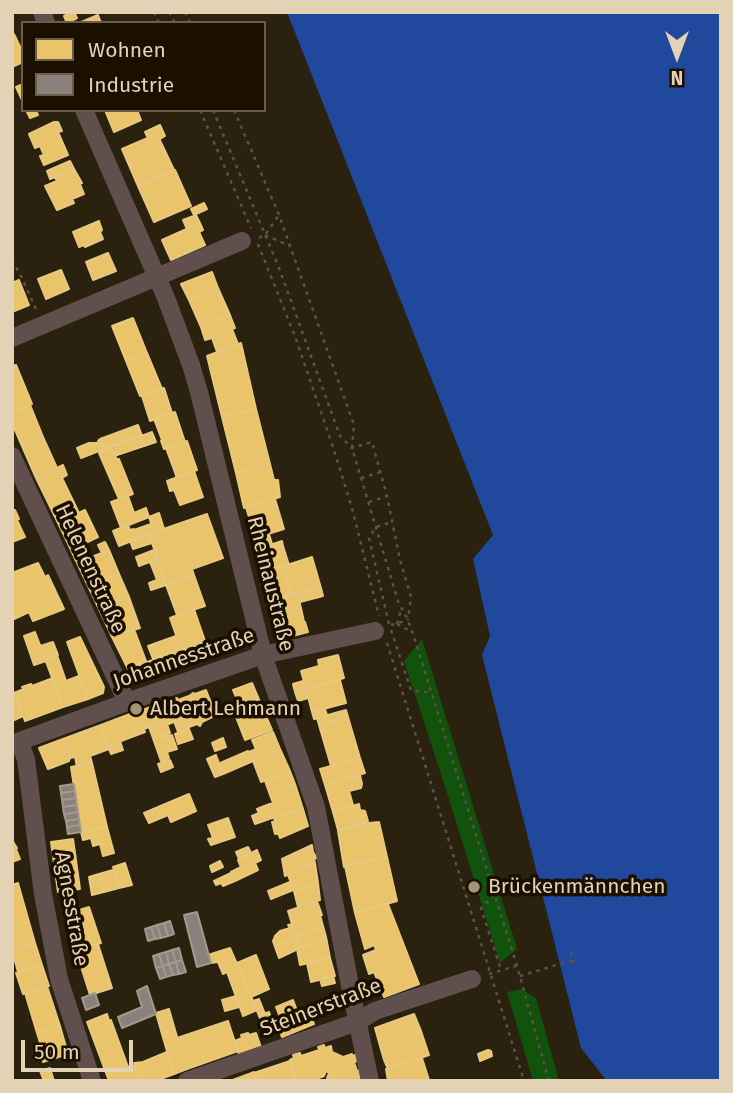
<!DOCTYPE html>
<html>
<head>
<meta charset="utf-8">
<style>
	body { margin:0 }
	#map { position:relative; width:733px; height:1093px; overflow:hidden; background:#2a210e; font-family:"Fira Sans",sans-serif }
	canvas { display:block }
	.frame { position:absolute; inset:0; border:14px solid #e3d2b3; pointer-events:none }
	.legend { position:absolute; left:21px; top:21px; width:245px; height:91px; box-sizing:border-box; background:#1b0f00; border:2px solid #6b5d48; margin:0; padding:9px 12px; list-style:none; font-size:21px; color:#e3d2b3 }
	.legend li { display:flex; align-items:center; gap:14px; height:35px }
	.legend b { width:35px; border:2px solid #6b5d48 }
	.north { position:absolute; left:642px; top:21px; width:70px; height:70px; -webkit-text-stroke:5px #1b0f00; paint-order:stroke; rotate:180deg; font-size:19px; font-weight:700; line-height:28px; text-align:center; color:#e3d2b3 }
	.north::after { content:''; display:block; margin:auto; width:24px; height:32px; background:#e3d2b3; clip-path:polygon(50% 0,100% 100%,50% 72%,0 100%) }
	.scale { position:absolute; left:21px; top:1040px; width:112px; height:32px; box-sizing:border-box; border:4px solid #e3d2b3; border-top:0; padding-left:9px; font-size:21px; line-height:24px; white-space:nowrap; color:#e3d2b3; -webkit-text-stroke:5px #1b0f00; paint-order:stroke }
</style>
</head>
<body>
<div id="map">
<canvas width="733" height="1093"></canvas>
<div class="frame"></div>
<ul class="legend">
<li><b style="height:19px;background:#e9c46a"></b>Wohnen</li>
<li><b style="height:19px;background:#8a817c"></b>Industrie</li>
</ul>
<div class="north">N</div>
<div class="scale">50 m</div>
</div>
<script>
const ctx = document.querySelector('canvas').getContext('2d');
ctx.lineJoin = 'round';
function fill(path, color) { ctx.fillStyle = color; ctx.fill(path, 'evenodd'); }
const poly = rows => new Path2D(rows.map(r => 'M' + r).join(''));
function trace(path, color, width, dash) { ctx.strokeStyle = color; ctx.lineWidth = width; ctx.lineCap = dash ? 'butt' : 'round'; ctx.setLineDash(dash || []); ctx.stroke(path); }
function drawText(font, color, halo, rows, align = 'center') {
  ctx.font = font + ' "Fira Sans",sans-serif'; ctx.lineWidth = 7; ctx.setLineDash([]); ctx.textBaseline = 'middle'; ctx.strokeStyle = halo; ctx.fillStyle = color; for (const [text, x, y, turn = 0] of rows) {
    ctx.save(); ctx.translate(x, y); ctx.rotate((+turn || 0) * Math.PI / 180); ctx.textAlign = isNaN(turn) ? turn : align; if (halo) ctx.strokeText(text, 0, 0); ctx.fillText(text, 0, 0); ctx.restore();
  }
}
fill(poly([
	[422,639,517,949,500,963,442,777,404,661],
	[521,989,536,998,559,1081,533,1081,507,992]
]), '#11530c');
fill(poly([
	[287,12,721,12,721,1081,607,1081,581,1048,482,655,490,636,473,559,493,535]
]), '#20499e');
const homes = poly([
	[72,12,74,12,77,18,67,23,64,16,72,12],
	[98,15,101,23,79,23,98,15],
	[14,34,23,53,23,62,12,67,12,35,14,34],
	[23,84,23,102,16,87,23,84],
	[26,110,39,110,36,111,38,115,30,118,26,110],
	[105,110,137,110,141,120,114,132,105,110],
	[54,122,58,122,62,131,58,132,68,155,44,165,40,156,44,155,40,146,35,148,29,134,54,122],
	[160,125,165,136,160,139,157,134,148,138,145,132,160,125],
	[157,134,174,170,138,186,122,149,157,134],
	[70,161,74,169,50,179,47,171,70,161],
	[74,169,82,183,80,184,84,194,72,199,74,203,57,210,45,186,57,181,55,177,74,169],
	[175,170,191,206,154,222,138,186,175,170],
	[204,203,207,209,194,215,191,209,204,203],
	[196,215,200,223,187,229,183,220,196,215],
	[99,221,102,230,100,232,103,239,85,247,84,245,79,247,73,232,99,221],
	[200,223,203,230,199,232,205,245,171,260,162,240,200,223],
	[108,253,116,271,93,280,86,262,108,253],
	[61,270,69,289,46,299,38,279,61,270],
	[212,272,218,288,189,300,181,284,212,272],
	[19,280,29,305,12,312,12,283,19,280],
	[218,288,230,315,201,327,189,300,218,288],
	[230,315,235,328,232,329,238,344,217,352,212,338,205,340,201,327,230,315],
	[133,318,147,353,126,361,112,326,133,318],
	[241,343,256,409,222,417,207,356,241,343],
	[147,353,162,389,140,396,126,361,147,353],
	[16,365,32,404,12,412,12,366,16,365],
	[164,388,172,413,150,421,142,396,164,388],
	[30,405,43,437,22,446,12,423,12,412,30,405],
	[256,409,270,464,236,473,222,417,256,409],
	[175,412,185,442,164,449,161,441,162,440,154,419,175,412],
	[138,425,142,436,104,449,100,439,138,425],
	[152,432,156,442,117,455,114,446,152,432],
	[43,437,57,468,36,478,22,446,43,437],
	[100,439,104,449,81,458,77,448,89,443,99,443,98,441,100,439],
	[187,441,197,470,177,478,166,448,187,441],
	[112,447,117,460,119,459,133,494,119,499,99,453,112,447],
	[270,464,274,480,278,480,280,497,244,508,236,473,270,464],
	[63,465,67,475,62,478,79,513,58,523,36,478,63,465],
	[194,471,203,497,180,505,174,490,170,491,167,481,194,471],
	[128,496,134,513,146,508,149,517,121,528,111,502,128,496],
	[275,499,284,529,255,538,246,507,275,499],
	[12,510,15,510,19,519,17,520,25,537,12,542,12,510],
	[85,510,98,537,71,550,58,523,85,510],
	[159,513,164,529,154,532,149,517,159,513],
	[207,514,223,558,192,569,194,575,166,585,149,534,207,514],
	[151,524,154,532,119,546,113,531,128,525,130,530,134,529,134,530,151,524],
	[149,534,152,543,133,549,130,541,149,534],
	[269,534,272,544,258,548,255,538,269,534],
	[282,541,283,546,272,550,270,545,282,541],
	[105,542,109,550,102,553,98,545,105,542],
	[83,544,88,556,76,561,71,550,83,544],
	[283,546,289,565,264,571,259,554,283,546],
	[109,550,119,574,88,586,77,563,109,550],
	[154,550,157,559,139,566,136,557,154,550],
	[312,557,321,588,291,595,284,566,312,557],
	[157,559,166,585,151,590,149,583,157,580,150,562,157,559],
	[38,563,45,577,48,575,64,609,33,621,29,612,12,620,12,573,38,563],
	[284,566,291,595,268,600,260,572,284,566],
	[119,574,129,597,98,607,88,586,119,574],
	[194,575,205,606,177,615,166,585,194,575],
	[321,588,323,596,300,602,297,593,321,588],
	[297,593,301,608,271,615,268,600,297,593],
	[129,597,140,628,112,637,98,607,129,597],
	[301,608,304,622,305,622,308,632,277,640,271,615,301,608],
	[194,609,205,641,181,649,170,618,194,609],
	[134,629,146,661,128,669,112,637,134,629],
	[35,632,46,661,34,665,24,636,35,632],
	[176,636,181,649,153,659,148,646,176,636],
	[80,637,104,687,103,693,88,699,67,642,80,637],
	[205,641,210,655,134,682,128,669,205,641],
	[53,642,58,655,45,659,40,646,53,642],
	[57,655,66,681,79,676,88,699,63,707,45,659,57,655],
	[338,655,344,678,306,689,301,671,319,666,318,660,338,655],
	[53,678,63,707,25,721,14,693,24,689,22,687,31,684,32,686,53,678],
	[340,680,346,703,312,712,306,689,340,680],
	[303,681,306,689,295,692,293,684,303,681],
	[252,683,260,702,241,710,233,690,252,683],
	[12,688,23,716,12,721,12,688],
	[306,689,308,698,298,701,295,692,306,689],
	[206,690,211,703,214,703,215,706,213,708,216,715,202,722,200,726,197,724,189,727,178,700,189,696,193,693,195,694,206,690],
	[177,698,184,718,166,725,164,722,157,724,151,707,177,698],
	[260,702,272,730,245,740,234,712,260,702],
	[151,707,157,724,144,729,145,732,137,735,130,714,151,707],
	[325,709,327,715,314,719,312,712,325,709],
	[346,710,348,717,319,725,317,718,346,710],
	[130,714,137,735,116,743,116,746,109,749,101,725,130,714],
	[185,717,189,729,178,732,174,721,185,717],
	[348,717,360,758,331,766,319,725,348,717],
	[164,722,167,724,170,733,162,737,157,724,164,722],
	[157,724,169,758,161,761,149,727,157,724],
	[101,725,109,749,90,756,92,763,77,767,75,757,70,758,63,739,101,725],
	[189,729,193,739,178,744,175,734,189,729],
	[273,732,280,749,253,761,249,752,256,749,252,740,273,732],
	[172,735,177,749,167,752,162,738,172,735],
	[223,738,226,747,215,751,212,743,223,738],
	[63,739,70,758,69,761,48,769,39,748,63,739],
	[120,741,123,750,111,754,109,749,116,746,116,743,120,741],
	[280,749,290,771,261,782,253,761,280,749],
	[248,751,253,761,223,774,218,764,248,751],
	[216,755,223,774,215,777,207,759,216,755],
	[360,758,365,773,325,785,320,769,360,758],
	[170,760,173,767,161,772,158,764,170,760],
	[92,763,107,827,81,832,71,767,92,763],
	[290,771,295,784,270,795,265,781,290,771],
	[360,775,362,784,361,788,349,791,353,805,333,812,325,785,360,775],
	[295,784,303,809,272,818,267,805,273,803,270,795,295,784],
	[189,794,196,811,171,822,168,815,149,823,144,813,189,794],
	[359,804,360,810,365,811,368,821,338,830,333,812,359,804],
	[267,805,272,818,255,824,252,816,259,813,257,809,267,805],
	[303,809,308,826,280,838,278,833,275,834,272,822,275,821,274,818,303,809],
	[228,818,235,837,211,845,208,839,213,838,208,825,228,818],
	[379,822,387,857,344,867,338,831,369,823,379,822],
	[107,827,114,853,103,856,100,844,93,846,91,838,83,840,81,832,107,827],
	[73,839,80,889,58,892,51,842,73,839],
	[12,840,17,848,16,849,20,859,12,862,12,840],
	[312,845,313,852,317,858,314,859,315,863,285,876,282,859,312,845],
	[248,847,251,853,239,859,236,852,248,847],
	[257,850,261,860,255,863,258,870,235,881,231,872,241,867,238,860,257,850],
	[387,857,397,901,355,913,345,866,387,857],
	[220,861,223,867,212,872,210,866,220,861],
	[125,863,132,885,119,888,113,867,125,863],
	[315,863,318,883,294,891,288,875,315,863],
	[113,870,119,888,104,892,99,874,113,870],
	[231,873,235,881,223,886,221,883,216,885,214,881,231,873],
	[99,874,104,892,92,895,89,877,99,874],
	[290,882,293,890,271,899,268,891,290,882],
	[18,883,29,922,12,927,12,885,18,883],
	[318,883,320,900,298,907,294,891,318,883],
	[317,901,322,915,320,915,323,926,296,937,288,911,317,901],
	[388,904,419,984,384,997,374,972,369,974,363,955,376,950,374,945,365,949,355,913,388,904],
	[89,907,101,943,79,950,67,914,89,907],
	[29,922,35,943,12,950,12,927,29,922],
	[292,924,296,937,275,947,273,941,275,936,280,931,290,928,288,925,292,924],
	[323,926,326,937,300,948,296,937,323,926],
	[296,937,300,948,279,958,275,947,296,937],
	[326,937,330,958,300,965,297,949,326,937],
	[35,943,42,965,18,972,12,950,35,943],
	[98,944,112,988,90,995,76,951,98,944],
	[230,948,257,1010,243,1016,227,972,223,974,218,962,211,963,208,955,230,948],
	[256,955,269,989,251,997,237,963,256,955],
	[330,958,335,976,311,982,307,963,330,958],
	[42,965,49,986,23,994,16,973,42,965],
	[333,976,335,983,322,986,320,979,333,976],
	[47,986,60,1026,37,1033,25,993,47,986],
	[236,996,239,1007,225,1011,222,1000,236,996],
	[259,999,265,1014,259,1016,253,1001,259,999],
	[293,1000,299,1016,282,1022,276,1007,293,1000],
	[169,1009,175,1030,162,1034,156,1013,169,1009],
	[308,1011,314,1024,304,1028,299,1016,308,1011],
	[269,1012,274,1026,265,1030,259,1016,269,1012],
	[107,1014,109,1021,111,1020,128,1067,135,1065,140,1081,109,1081,87,1022,107,1014],
	[414,1014,421,1031,380,1046,375,1028,414,1014],
	[299,1016,304,1028,282,1037,277,1025,299,1016],
	[228,1021,238,1051,187,1069,177,1038,228,1021],
	[60,1026,68,1054,43,1062,38,1047,41,1046,37,1033,60,1026],
	[175,1030,180,1047,167,1051,162,1034,175,1030],
	[421,1031,429,1055,388,1069,384,1060,380,1046,421,1031],
	[248,1033,249,1035,256,1033,262,1050,240,1058,235,1041,242,1038,241,1035,248,1033],
	[324,1045,325,1048,331,1046,332,1052,343,1057,352,1054,352,1056,355,1055,357,1061,354,1062,357,1071,360,1070,362,1077,359,1078,360,1081,328,1081,327,1078,329,1073,326,1071,324,1076,311,1081,297,1081,290,1060,294,1058,293,1055,300,1053,301,1056,319,1050,318,1047,324,1045],
	[180,1047,187,1069,174,1074,167,1051,180,1047],
	[488,1050,491,1051,492,1056,480,1061,478,1054,488,1050],
	[167,1052,174,1074,155,1081,140,1081,134,1063,143,1062,167,1052],
	[422,1058,429,1080,388,1081,386,1069,422,1058],
	[290,1061,297,1081,257,1081,254,1073,290,1061],
	[50,1068,54,1081,44,1081,40,1071,50,1068],
	[254,1072,257,1081,230,1081,249,1074,254,1072]
]);
fill(homes, '#e9c46a');
trace(homes, '#e7c880', 2);
const industry = poly([
	[74,784,75,791,61,793,60,786,74,784],
	[75,791,76,798,62,800,61,793,75,791],
	[76,798,77,805,63,807,62,800,76,798],
	[77,805,78,812,64,814,63,807,77,805],
	[78,812,79,819,66,821,64,814,78,812],
	[79,819,80,825,67,827,66,821,79,819],
	[80,825,81,832,68,834,67,827,80,825],
	[197,912,211,963,197,967,184,915,197,912],
	[170,921,174,934,168,936,164,923,170,921],
	[164,923,168,936,161,938,157,925,164,923],
	[157,925,161,938,155,939,151,927,157,925],
	[151,927,155,939,148,941,145,929,151,927],
	[179,948,182,960,176,962,172,950,179,948],
	[172,950,176,962,169,964,166,952,172,950],
	[166,952,169,964,163,966,159,954,166,952],
	[159,954,163,966,156,968,153,956,159,954],
	[182,960,186,972,179,974,176,962,182,960],
	[176,962,179,974,173,975,169,964,176,962],
	[169,964,173,975,166,977,163,966,169,964],
	[163,966,166,977,160,979,156,968,163,966],
	[147,986,156,1014,122,1028,118,1017,142,1007,137,991,147,986],
	[95,993,99,1005,86,1010,82,998,95,993]
]);
fill(industry, '#8a817c');
trace(industry, '#a5998c', 2);
trace(poly([
	[154,12,159,23],
	[169,12,175,23],
	[185,12,190,23],
	[200,110,251,228],
	[213,110,279,268,340,436,352,448,372,442,387,496,400,560,411,597,408,620],
	[234,110,279,215,354,425,352,448,398,601,408,620,415,640,517,966,549,1081],
	[265,235,290,246],
	[259,238,265,235,279,215],
	[258,244,296,339,333,447,352,508,379,616],
	[12,260,22,278,36,309],
	[361,478,381,472],
	[369,502,387,496],
	[389,624,369,538,376,527,392,522],
	[397,624,412,632],
	[397,624,401,610],
	[391,625,408,620],
	[391,630,411,690,432,693],
	[387,643,524,1081],
	[494,895,481,908,501,970],
	[571,952,575,969],
	[489,974,516,966],
	[520,976,573,960]
]), '#5d514a', 2.5, [3.5, 5]);
trace(poly([
	[42,12,46,23],
	[84,110,166,298,191,365,199,392,263,655,316,807,351,991,370,1081],
	[12,338,242,241],
	[12,456,127,702],
	[19,742,26,759,43,894,59,979,92,1081],
	[12,744,127,702,263,655,375,631],
	[187,1081,357,1022,375,1011,472,979]
]), '#604f4c', 18);
for (const [x, y, r, color] of [
	[136,709,7,"#a29479"],
	[474,887,7,"#a29479"]
]) { const dot = new Path2D(); dot.arc(x, y, r, 0, 2 * Math.PI); ctx.fillStyle = color; ctx.fill(dot); trace(dot, '#1b0f00', 2.5); }
drawText('21px', '#e3d2b3', '#1b0f00', [
	["Helenenstraße",90,569,65],
	["Rheinaustraße",270,584,76],
	["Johannesstraße",184,659,-19],
	["Agnesstraße",71,909,80],
	["Steinerstraße",321,1008,-21]
]);
drawText('21px', '#e3d2b3', '#1b0f00', [
	["Albert Lehmann",150,709],
	["Brückenmännchen",488,887]
], 'left');
</script>
</body>
</html>
